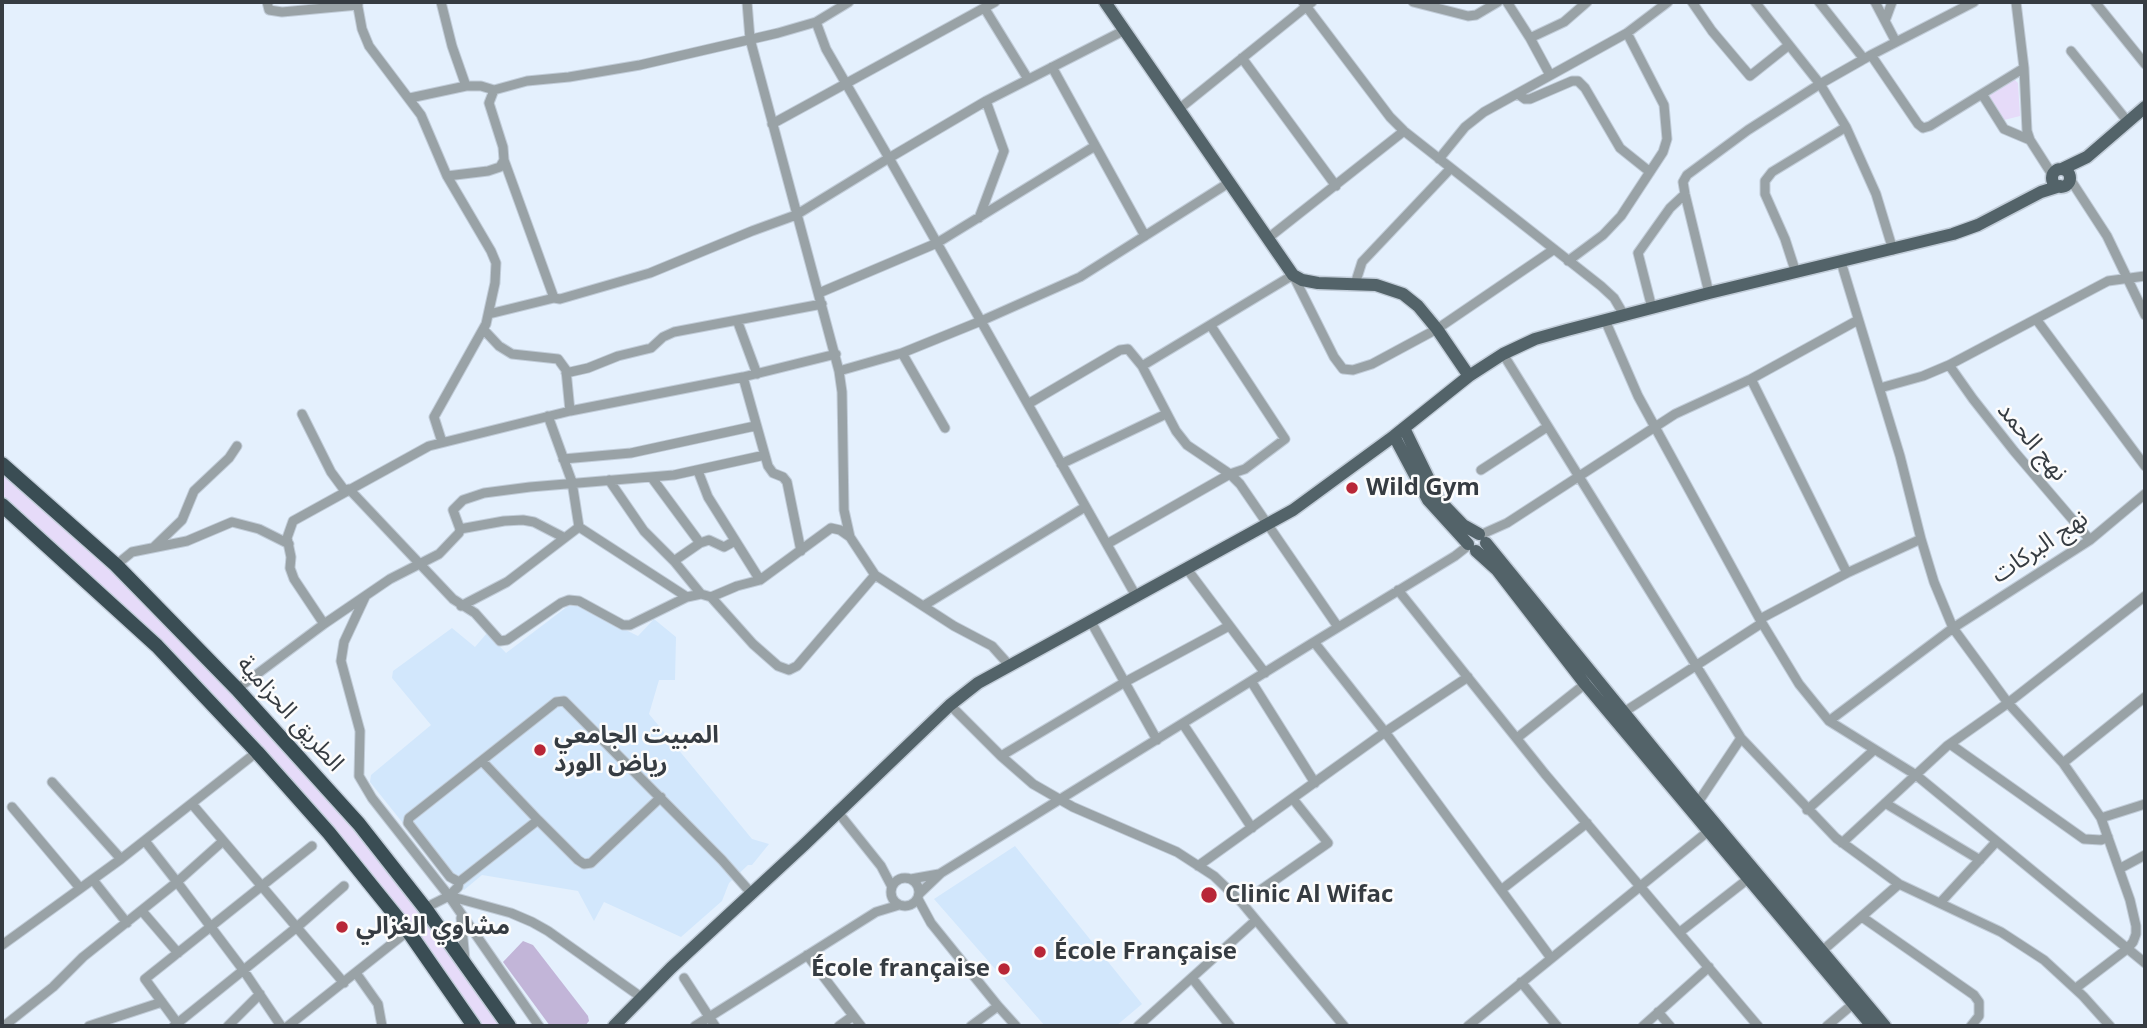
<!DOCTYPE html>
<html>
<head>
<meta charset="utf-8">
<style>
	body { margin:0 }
	#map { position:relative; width:2147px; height:1028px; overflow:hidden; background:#e4f0fd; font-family:"Open Sans",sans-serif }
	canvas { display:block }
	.frame { position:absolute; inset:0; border:4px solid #363c42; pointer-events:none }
</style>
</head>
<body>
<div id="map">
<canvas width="2147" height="1028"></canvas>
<div class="frame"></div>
</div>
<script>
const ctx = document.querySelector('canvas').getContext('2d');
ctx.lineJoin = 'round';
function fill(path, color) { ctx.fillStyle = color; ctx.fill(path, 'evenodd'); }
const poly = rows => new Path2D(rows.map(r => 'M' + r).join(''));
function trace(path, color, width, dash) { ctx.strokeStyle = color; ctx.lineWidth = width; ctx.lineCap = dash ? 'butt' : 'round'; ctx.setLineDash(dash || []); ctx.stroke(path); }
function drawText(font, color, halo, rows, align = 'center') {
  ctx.font = font + ' "Open Sans","Noto Sans Arabic",sans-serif'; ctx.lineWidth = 5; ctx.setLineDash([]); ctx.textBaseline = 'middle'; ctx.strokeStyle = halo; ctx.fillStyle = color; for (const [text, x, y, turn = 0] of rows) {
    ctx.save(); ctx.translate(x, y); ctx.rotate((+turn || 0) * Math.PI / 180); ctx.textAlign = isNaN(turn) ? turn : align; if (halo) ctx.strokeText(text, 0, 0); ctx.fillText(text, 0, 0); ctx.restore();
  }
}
fill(poly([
	[568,606,577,606,638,636,654,619,676,637,675,680,659,680,649,714,752,839,769,844,752,865,748,865,729,883,722,901,681,937,604,902,594,921,578,891,482,875,464,890,451,883,370,782,371,775,431,725,392,678,393,671,452,628,475,647,487,633,506,653],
	[1015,846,1142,1004,1116,1026,1045,1026,934,899]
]), '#d2e7fc');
fill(poly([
	[2014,79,2018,83,2020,116,2004,120,1989,98,1990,94],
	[2,474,163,618,206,661,373,853,503,1026,480,1026,328,826,2,499]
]), '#e6dbf9');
fill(poly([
	[523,941,533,945,588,1016,589,1021,585,1026,550,1026,503,962]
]), '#c2b5d8');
const minor = poly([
	[267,2,269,10,282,12,358,5],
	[357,2,362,29,369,46,421,115,447,176,491,251,496,263,495,283,486,324,434,417,442,442],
	[441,2,452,46,466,86],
	[747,2,750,39,839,371,842,392,844,510,850,537],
	[1303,2,1390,117,1404,131,1601,286,1614,298,1624,315],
	[1413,2,1468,16,1476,15,1498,2],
	[1507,2,1530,38,1550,75],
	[1692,2,1712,31,1750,76,1789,45],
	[1755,2,1820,84,1846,127,1876,194,1893,250],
	[1819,2,1864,59],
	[1875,2,1896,42],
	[2016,2,2024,68,2027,131,2030,140,2053,176],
	[2095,2,2145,64],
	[985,9,1028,79],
	[1885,21,1892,2],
	[1125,30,986,101,889,158,1136,596],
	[1530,38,1564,22,1587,2],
	[2071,51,2128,122],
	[1871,55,1918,124,1923,128,1930,126,2024,68],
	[1242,58,1336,186],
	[1052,67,1145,236],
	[1518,94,1525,99,1530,99,1572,81,1578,81,1585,88,1620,148,1650,172],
	[1982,94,2004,129,2030,140],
	[410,98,466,86,481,86,494,90],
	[1179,109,1312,2],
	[772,124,995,2],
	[1439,159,1465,127,1484,112,1627,33,1668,2],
	[504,160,554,298,560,299,650,273,752,231,796,215,889,158,826,49,816,22],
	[447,176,488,171,500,167,504,160,503,147,489,103,494,90,527,81,569,77,640,65,778,33,816,22,849,2],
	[2070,179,2107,236,2145,315],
	[979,218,1004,151,986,101],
	[1267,239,1404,131],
	[1568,261,1603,235,1621,216,1663,152,1667,139,1664,105,1627,33],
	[1841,262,1900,456,1921,539,1934,582,1953,628,2008,703,2063,763,2091,803,2101,818,2130,900,2136,926,2136,934,2133,942,2127,949,2076,988],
	[1796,273,1785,239,1765,194,1765,181,1772,172,1846,127],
	[1355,284,1362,262,1451,168],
	[819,293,937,243,1095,146],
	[1709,293,1685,194,1683,182,1687,175,1748,130,1820,84,1871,55,1974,2],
	[1652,308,1638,253,1670,208,1685,194],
	[489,314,554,298],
	[2036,319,2108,281,2145,276],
	[737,320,757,374],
	[1605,320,1638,396,1762,623,1799,684,1829,721],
	[484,330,499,346,512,354,558,359,566,370,570,411],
	[902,353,945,428],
	[1503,354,1741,738,1836,838,1899,884,2001,932,2044,960,2083,996,2110,1026],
	[1949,365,1973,399,2014,451,2090,540],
	[1142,366,1293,275,1334,357,1343,369,1353,370,1372,364,1437,329,1553,250],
	[839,371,902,353,981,321,1080,277,1230,182],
	[566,373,588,368,618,356,651,348,663,337,674,332,822,304],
	[743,377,836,354],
	[1751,379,1847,573],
	[1880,388,1923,376,1949,365,2036,319,2145,466],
	[1028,404,1120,350,1128,349,1142,366,1176,431,1187,445,1230,474,1240,484,1338,627],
	[302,414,331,472,345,491],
	[548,416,572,482,579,527,687,597],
	[563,459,631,453,755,426],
	[1061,464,1166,414],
	[1481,470,1547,427],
	[698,471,708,497,760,580],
	[652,478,700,543,674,561],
	[609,480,644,531,674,561,701,594],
	[349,489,453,599,475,613,500,641,507,640,561,603,569,600,579,601,623,625,630,625,687,597,701,594,711,597,737,586,760,580,831,528,840,530,850,537,875,575,954,626,992,646,1009,665],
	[2145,494,2090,540,1953,628,1829,721,1916,775,2145,963],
	[460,529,504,521,523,520,534,522,563,537],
	[1480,535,1507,523,1675,414,1751,379,1858,320],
	[700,543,709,540,724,547,735,541],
	[1107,544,1230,474,1245,469,1285,439,1211,326],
	[154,547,182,520,194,491,229,458,237,446],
	[116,565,132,552,187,541,232,522,259,529,289,544],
	[1187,569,1265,673],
	[1398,590,1545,774,1758,1026],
	[365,597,344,642,341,661,360,731,359,776,372,798,449,896,539,1026],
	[711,597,753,644,778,666,789,670,797,666,875,575],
	[461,606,507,582,579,527],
	[923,606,1085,507],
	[1760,619,1847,573,1921,539],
	[1090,620,1157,740],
	[324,624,294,579,290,568,291,557,287,538,293,521,429,446,570,411,743,377,768,466,773,473,783,477,787,482,801,551],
	[1314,642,1455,556,1469,545],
	[1251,681,1315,783],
	[237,689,324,624,390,579,439,554,459,533,460,529,453,510,463,500,484,493,530,487,674,475,765,455],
	[950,705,1001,756,1033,784,1073,807,1177,852,1214,876,1242,903,1344,1026],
	[1624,712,1762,623],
	[1183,724,1252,828],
	[1517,738,1585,684],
	[1950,744,2084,839,2101,840,2108,837],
	[1001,756,1125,682,1229,626],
	[2063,763,2145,697],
	[52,782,121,859],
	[1885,803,1980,860],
	[192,804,344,983],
	[12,807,80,888],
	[1695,807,1741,738],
	[1807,810,1874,750],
	[837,811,881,866,892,887],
	[2101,818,2145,804],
	[538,820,578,860,584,864,591,863,661,797],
	[223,841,177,882,244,971,281,1026],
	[1842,843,1947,746,2008,703,2145,596],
	[1198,866,1385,732,1468,677],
	[2119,869,2145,855],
	'891 892a14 14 0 1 1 28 0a14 14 0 1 1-28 0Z',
	[911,879,939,874],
	[93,880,127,923],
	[459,882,450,877,408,823,409,818,556,702,564,701,722,860,751,893],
	[1501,890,1587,823],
	[919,894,941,873,1314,642,1385,732,1551,958],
	[449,896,511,913,532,922,548,931,641,997],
	[918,899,931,923,998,1006],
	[1242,903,1328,843,1293,799],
	[1940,903,1996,842],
	[425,908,449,896,458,887,459,882,538,820,482,761],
	[142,911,178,953],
	[1862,917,1974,995,1979,1002,1979,1016,1971,1026],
	[461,918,465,960],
	[1680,932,1748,879],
	[2,945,121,859,257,752],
	[1822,951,1899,884],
	[807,955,861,1026],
	[356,973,378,1004,382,1026],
	[684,978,715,1026],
	[1192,978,1230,1026],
	[1521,982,1557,1026],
	[1658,1012,1670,1026],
	[178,1024,145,979,312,846],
	[4,1026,53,987,83,957,177,882,145,841],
	[89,1026,162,1002],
	[174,1026,297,927,344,886],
	[228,1026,260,994],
	[288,1026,408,931],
	[695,1026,876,912,899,905],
	[839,1026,853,1016],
	[971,1026,998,1006,1016,1026],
	[1138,1026,1256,920],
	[1468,1026,1711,829],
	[1643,1026,1709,967],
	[1827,1026,1853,1004]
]);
const major = poly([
	[1105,2,1293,275,1302,280,1318,283,1376,285,1403,294,1418,306,1437,329,1469,376],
	[2062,169,2087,157,2145,107],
	'2052 178a9 9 0 1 1 18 0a9 9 0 1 1-18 0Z',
	[1404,428,1439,500,1463,525,1479,534],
	[1394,436,1428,500,1468,544],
	[1486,543,1692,796,1885,1026],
	[1476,551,1497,570,1585,684,1872,1026],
	[614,1026,671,968,805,844,950,705,978,683,1293,510,1394,436,1469,376,1503,354,1535,339,1567,330,1709,293,1953,234,1978,225,2041,192,2060,186]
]);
const highway = poly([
	[2,464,116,565,237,689,359,824,425,908,509,1026],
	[2,505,157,646,257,752,329,833,408,931,474,1026]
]);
trace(minor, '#c1ccd8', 11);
trace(major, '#c1ccd8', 15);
trace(highway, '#c1ccd8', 17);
trace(minor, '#99a2a6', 9);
trace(major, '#536369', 12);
trace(highway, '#3a4d54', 14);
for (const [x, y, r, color] of [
	[1352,488,7,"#b82737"],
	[540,750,7,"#b82737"],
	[1209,895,9,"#b82737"],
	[342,927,7,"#b82737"],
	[1040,952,7,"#b82737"],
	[1004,969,7,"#b82737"]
]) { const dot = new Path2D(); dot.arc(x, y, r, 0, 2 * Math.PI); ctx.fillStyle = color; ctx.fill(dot); trace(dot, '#fcfcfc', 2.5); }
drawText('24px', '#363c42', '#fcfcfc', [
	["نهج الحمد",2032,442,50],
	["نهج البركات",2040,547,-34],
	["الطريق الحزامية",290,714,48]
]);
drawText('bold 24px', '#363c42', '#fcfcfc', [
	["Wild Gym",1366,488],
	["المبيت الجامعي",554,736],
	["رياض الورد",554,764],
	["Clinic Al Wifac",1225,895],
	["مشاوي الغزالي",356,927],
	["École Française",1054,952],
	["École française",990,969,"right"]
], 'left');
</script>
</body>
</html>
